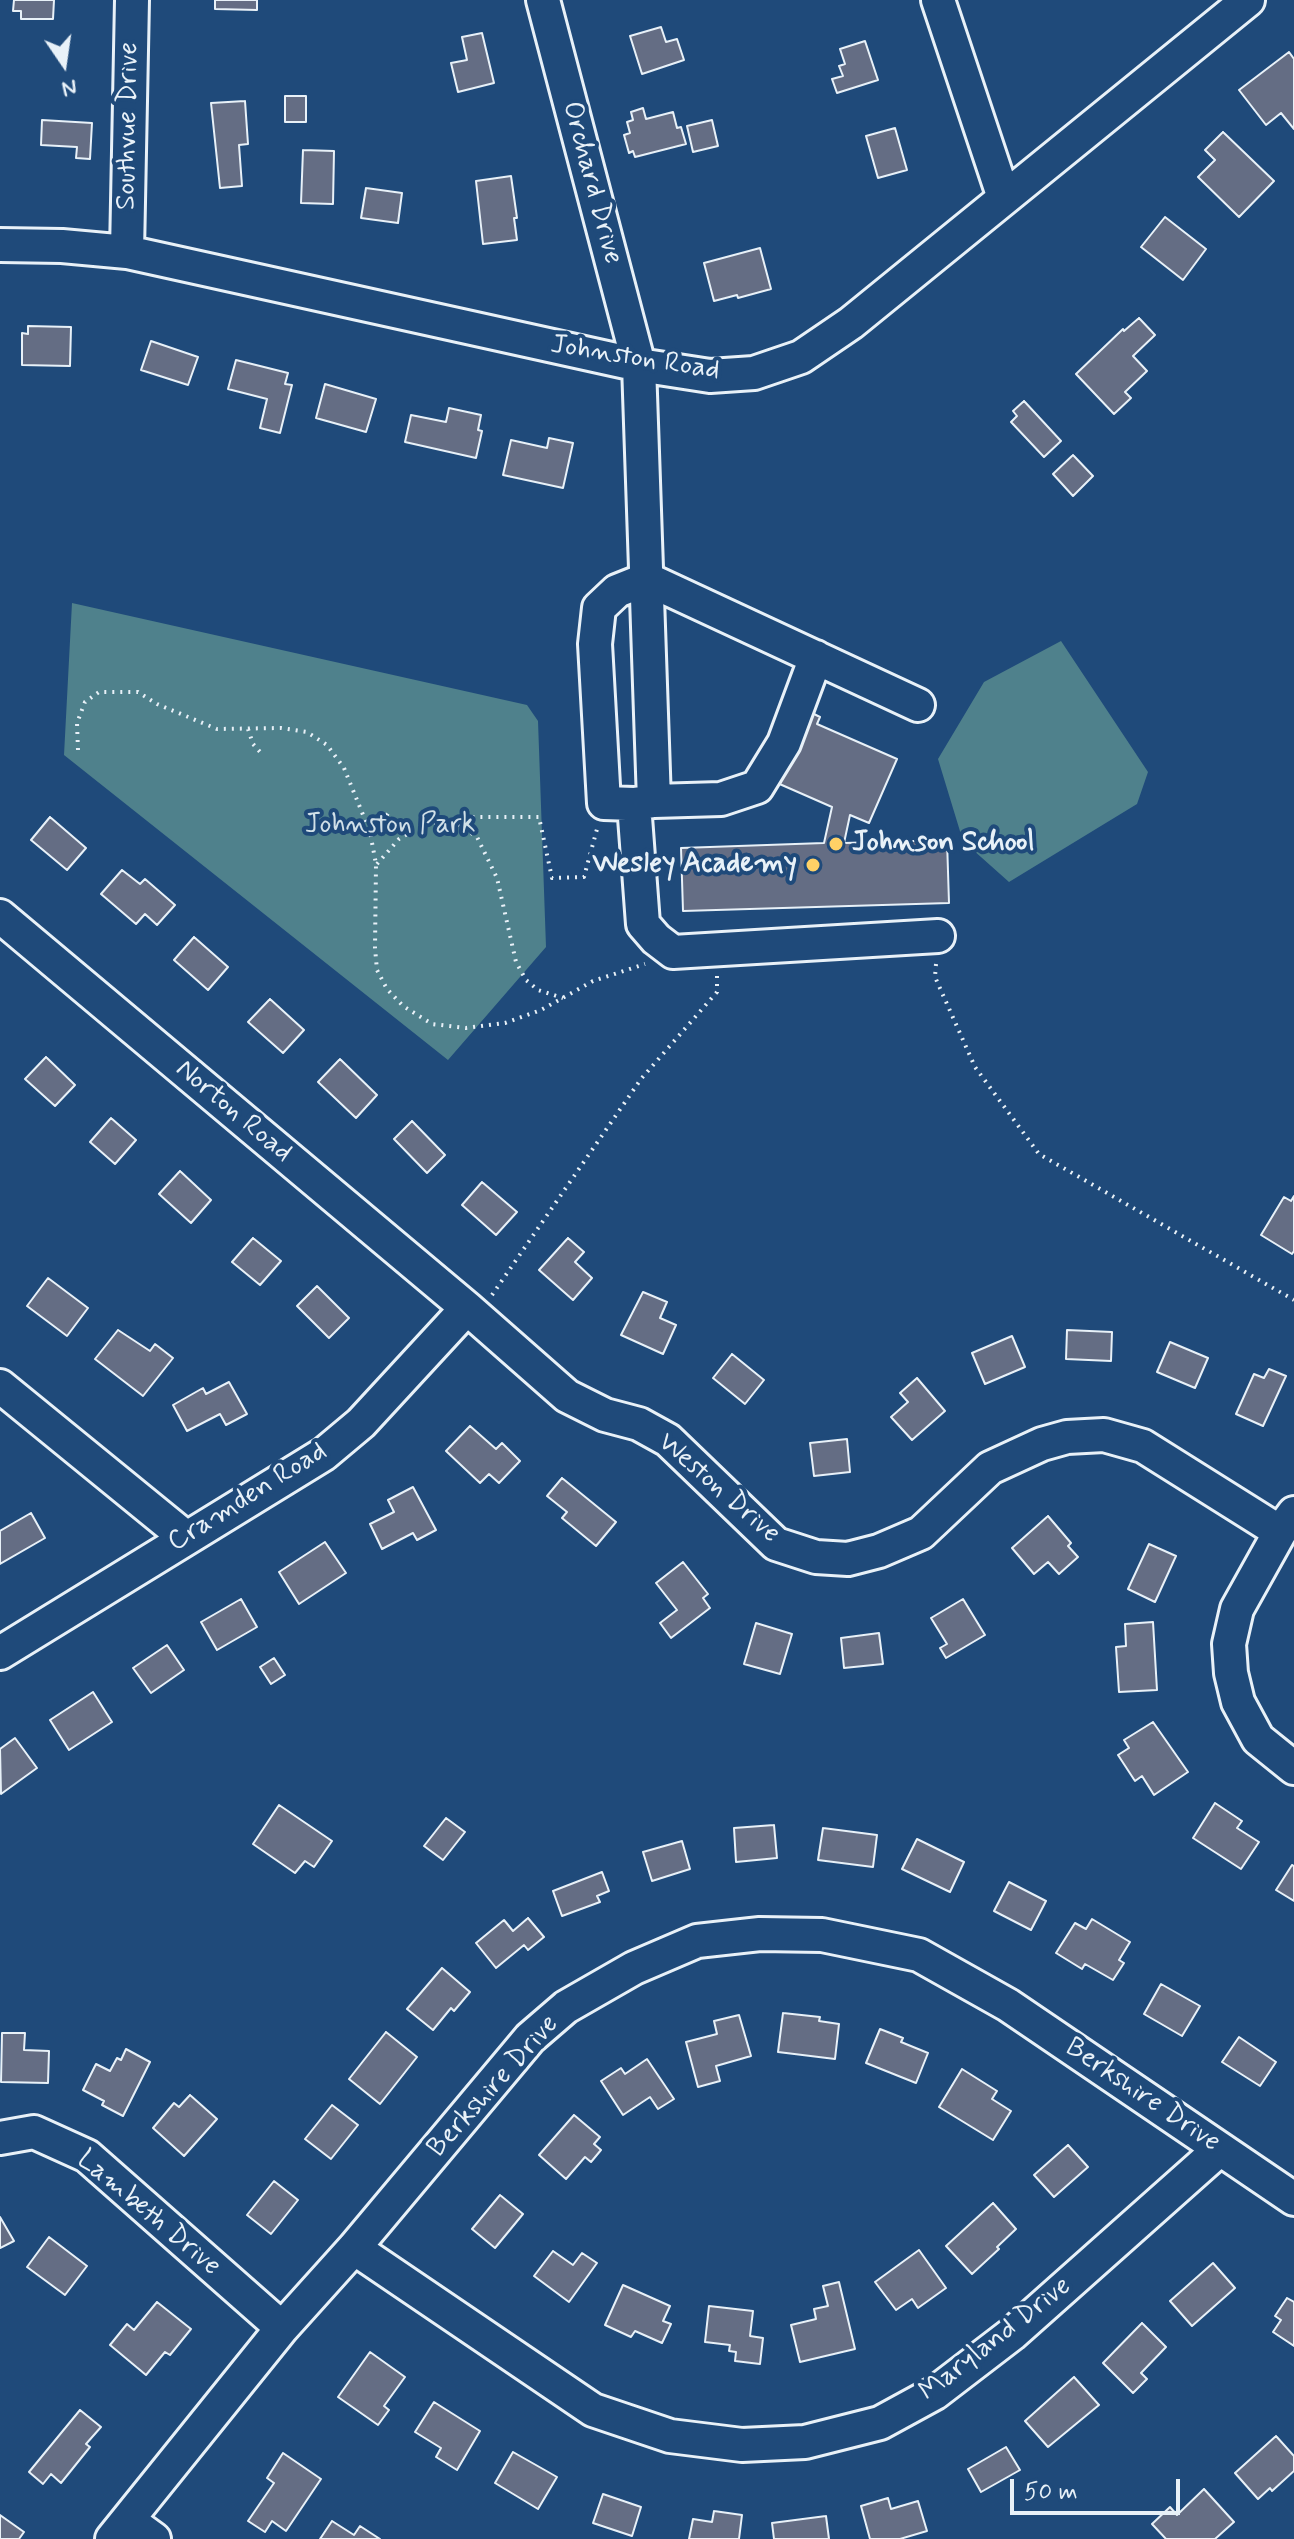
<!DOCTYPE html>
<html>
<head>
<meta charset="utf-8">
<style>
	body { margin:0 }
	#map { position:relative; width:1294px; height:2539px; overflow:hidden; background:#1f4a7a; font-family:Mynerve,sans-serif }
	canvas { display:block }
	.north { position:absolute; left:24px; top:24px; width:80px; height:80px; -webkit-text-stroke:6px #1f4a7a; paint-order:stroke; rotate:167deg; font-size:22px; font-weight:700; line-height:32px; text-align:center; color:#e8f1f8 }
	.north::after { content:''; display:block; margin:auto; width:28px; height:36px; background:#e8f1f8; clip-path:polygon(50% 0,100% 100%,50% 72%,0 100%) }
	.scale { position:absolute; left:1010px; top:2479px; width:170px; height:36px; box-sizing:border-box; border:4px solid #e8f1f8; border-top:0; padding-left:10px; font-size:24px; line-height:28px; white-space:nowrap; color:#e8f1f8; -webkit-text-stroke:6px #1f4a7a; paint-order:stroke }
</style>
</head>
<body>
<div id="map">
<canvas width="1294" height="2539"></canvas>
<div class="north">N</div>
<div class="scale">50 m</div>
</div>
<script>
const ctx = document.querySelector('canvas').getContext('2d');
ctx.lineJoin = 'round';
function fill(path, color) { ctx.fillStyle = color; ctx.fill(path, 'evenodd'); }
const poly = rows => new Path2D(rows.map(r => 'M' + r).join(''));
function trace(path, color, width, dash) { ctx.strokeStyle = color; ctx.lineWidth = width; ctx.lineCap = dash ? 'butt' : 'round'; ctx.setLineDash(dash || []); ctx.stroke(path); }
function drawText(font, color, halo, rows, align = 'center') {
  ctx.font = font + ' Mynerve,sans-serif'; ctx.lineWidth = 8; ctx.setLineDash([]); ctx.textBaseline = 'middle'; ctx.strokeStyle = halo; ctx.fillStyle = color; for (const [text, x, y, turn = 0] of rows) {
    ctx.save(); ctx.translate(x, y); ctx.rotate((+turn || 0) * Math.PI / 180); ctx.textAlign = isNaN(turn) ? turn : align; if (halo) ctx.strokeText(text, 0, 0); ctx.fillText(text, 0, 0); ctx.restore();
  }
}
fill(poly([
	[72,603,527,705,538,721,546,947,448,1060,64,755],
	[1061,641,1148,772,1137,804,1009,882,963,841,938,759,984,682]
]), '#4f818c');
const building = poly([
	[14,0,54,0,53,19,21,19,21,11,13,11,14,0],
	[215,0,257,0,257,10,215,9,215,0],
	[661,27,666,42,677,39,684,60,642,74,630,36,661,27],
	[482,33,494,83,458,92,451,63,467,60,462,37,482,33],
	[865,41,878,80,837,93,832,79,843,76,839,66,845,64,840,49,865,41],
	[1289,52,1294,59,1294,129,1281,113,1266,125,1239,90,1289,52],
	[285,96,306,96,306,122,285,122,285,96],
	[245,101,248,144,239,145,242,186,220,188,211,103,245,101],
	[643,108,646,119,673,112,677,128,681,127,686,144,635,157,633,151,629,153,624,135,630,133,627,122,633,120,631,112,643,108],
	[42,120,92,123,90,159,76,158,77,147,41,145,42,120],
	[712,120,718,146,693,152,687,126,712,120],
	[895,128,907,170,878,178,866,136,895,128],
	[1223,132,1274,181,1239,217,1198,177,1215,160,1205,150,1223,132],
	[303,150,334,151,333,204,301,203,303,150],
	[511,176,517,218,514,218,517,240,483,244,476,181,511,176],
	[366,188,402,193,398,223,361,218,366,188],
	[1165,217,1206,249,1183,280,1141,247,1165,217],
	[760,248,771,289,738,298,737,295,714,301,704,263,760,248],
	[1139,318,1155,335,1133,356,1147,371,1125,392,1131,398,1114,414,1076,374,1123,329,1124,331,1139,318],
	[28,326,71,327,70,366,22,365,22,333,28,334,28,326],
	[151,341,198,357,188,385,141,370,151,341],
	[236,360,288,373,285,384,292,385,280,433,260,428,267,399,228,389,236,360],
	[325,384,376,399,366,432,316,418,325,384],
	[1024,401,1061,441,1044,457,1011,422,1017,416,1013,411,1024,401],
	[449,408,481,415,478,430,482,431,476,458,405,442,411,415,446,422,449,408],
	[549,438,573,443,563,488,503,475,511,440,547,448,549,438],
	[1073,455,1093,476,1073,496,1053,474,1073,455],
	[806,710,820,717,817,724,897,759,869,823,850,815,844,843,947,840,949,903,683,911,681,848,824,843,832,807,775,782,806,710],
	[50,817,86,848,67,870,31,840,50,817],
	[122,870,140,884,145,879,175,905,157,925,145,914,136,924,101,894,122,870],
	[194,937,228,967,208,990,174,960,194,937],
	[270,999,304,1030,283,1053,248,1022,270,999],
	[46,1057,75,1085,55,1106,25,1079,46,1057],
	[340,1059,377,1095,356,1118,318,1082,340,1059],
	[111,1118,136,1140,115,1164,90,1142,111,1118],
	[412,1121,445,1155,427,1173,394,1139,412,1121],
	[180,1171,211,1200,191,1223,159,1194,180,1171],
	[482,1182,517,1212,496,1235,462,1205,482,1182],
	[1294,1196,1294,1251,1292,1254,1261,1235,1284,1197,1291,1201,1294,1196],
	[253,1238,281,1261,260,1285,232,1262,253,1238],
	[568,1238,584,1252,575,1262,592,1278,573,1300,539,1270,568,1238],
	[48,1278,88,1308,67,1336,27,1306,48,1278],
	[317,1286,349,1318,329,1338,297,1306,317,1286],
	[643,1292,667,1302,660,1318,676,1325,663,1354,621,1335,643,1292],
	[118,1330,150,1351,155,1344,173,1358,143,1396,95,1359,118,1330],
	[1067,1330,1112,1332,1111,1361,1066,1359,1067,1330],
	[1012,1336,1025,1367,985,1384,972,1353,1012,1336],
	[1170,1342,1208,1358,1195,1388,1157,1372,1170,1342],
	[732,1354,764,1380,745,1404,713,1378,732,1354],
	[1269,1369,1286,1376,1263,1426,1236,1414,1254,1374,1264,1378,1269,1369],
	[917,1378,945,1411,912,1440,891,1417,908,1402,900,1393,917,1378],
	[229,1382,247,1414,226,1425,220,1414,187,1431,173,1405,203,1388,206,1394,229,1382],
	[470,1426,496,1449,502,1443,520,1461,499,1483,489,1474,480,1483,446,1451,470,1426],
	[847,1439,850,1472,814,1476,810,1443,847,1439],
	[562,1478,616,1522,596,1546,562,1518,567,1512,547,1496,562,1478],
	[413,1487,436,1530,417,1540,413,1533,382,1549,370,1524,394,1512,388,1500,413,1487],
	[31,1513,45,1538,0,1564,0,1531,31,1513],
	[1048,1516,1071,1543,1068,1546,1078,1557,1059,1574,1048,1562,1034,1574,1012,1548,1048,1516],
	[325,1542,346,1573,299,1604,279,1572,325,1542],
	[1149,1544,1176,1556,1155,1602,1128,1589,1149,1544],
	[683,1562,708,1594,703,1598,710,1608,671,1638,660,1623,677,1610,656,1583,683,1562],
	[241,1599,257,1627,217,1650,201,1622,241,1599],
	[963,1599,985,1635,946,1658,940,1648,947,1644,931,1618,963,1599],
	[1153,1622,1157,1690,1119,1692,1116,1647,1126,1646,1125,1624,1153,1622],
	[756,1623,792,1634,780,1674,744,1664,756,1623],
	[879,1633,883,1664,844,1668,841,1638,879,1633],
	[167,1645,184,1670,151,1693,133,1668,167,1645],
	[274,1658,285,1675,271,1684,260,1667,274,1658],
	[93,1692,112,1722,69,1750,50,1720,93,1692],
	[1153,1722,1188,1772,1154,1795,1142,1776,1135,1781,1118,1755,1129,1748,1124,1740,1153,1722],
	[15,1738,37,1768,1,1794,0,1749,15,1738],
	[1215,1803,1242,1821,1237,1828,1259,1842,1241,1869,1193,1838,1215,1803],
	[279,1805,332,1841,314,1867,305,1861,295,1873,253,1844,279,1805],
	[446,1818,465,1832,443,1860,424,1846,446,1818],
	[774,1825,777,1858,736,1862,734,1828,774,1825],
	[823,1828,877,1835,873,1867,818,1860,823,1828],
	[917,1839,964,1862,950,1892,902,1869,917,1839],
	[682,1841,690,1869,652,1881,643,1852,682,1841],
	[1292,1865,1294,1866,1294,1901,1276,1890,1292,1865],
	[602,1872,609,1891,597,1896,600,1902,562,1916,553,1891,602,1872],
	[1009,1882,1046,1901,1031,1930,994,1911,1009,1882],
	[528,1918,544,1937,528,1950,524,1945,496,1968,476,1943,504,1920,513,1931,528,1918],
	[1092,1919,1130,1942,1119,1960,1124,1963,1113,1980,1085,1964,1082,1969,1056,1953,1075,1923,1086,1929,1092,1919],
	[442,1968,470,1992,454,2011,451,2008,433,2030,407,2009,442,1968],
	[1161,1984,1200,2006,1182,2036,1144,2014,1161,1984],
	[783,2013,820,2017,819,2021,839,2024,835,2059,778,2052,783,2013],
	[739,2015,751,2056,716,2066,720,2081,698,2087,686,2042,717,2034,714,2021,739,2015],
	[880,2029,903,2038,901,2042,928,2053,916,2083,866,2063,880,2029],
	[386,2032,417,2057,380,2104,349,2079,386,2032],
	[2,2033,25,2033,24,2050,49,2051,48,2083,1,2082,2,2033],
	[1239,2037,1276,2062,1260,2086,1222,2062,1239,2037],
	[126,2049,150,2062,123,2116,102,2105,104,2101,83,2090,96,2064,110,2071,117,2058,121,2060,126,2049],
	[647,2059,674,2099,658,2109,650,2097,623,2115,601,2081,621,2068,625,2074,647,2059],
	[962,2069,997,2091,992,2099,1011,2111,993,2140,939,2107,962,2069],
	[190,2095,217,2119,184,2156,153,2128,174,2103,179,2107,190,2095],
	[332,2105,358,2125,331,2159,305,2139,332,2105],
	[574,2115,600,2137,594,2144,601,2150,591,2162,585,2157,566,2179,539,2155,574,2115],
	[1068,2145,1088,2167,1054,2197,1034,2175,1068,2145],
	[274,2181,298,2200,271,2234,247,2215,274,2181],
	[500,2195,523,2214,495,2248,472,2229,500,2195],
	[993,2203,1016,2229,997,2247,999,2249,972,2274,946,2246,993,2203],
	[0,2217,14,2241,0,2248,0,2217],
	[49,2237,87,2266,65,2295,27,2267,49,2237],
	[919,2250,946,2288,918,2308,912,2299,896,2310,875,2282,919,2250],
	[553,2251,573,2265,582,2253,597,2263,569,2302,534,2276,553,2251],
	[1213,2263,1235,2288,1192,2326,1170,2301,1213,2263],
	[839,2282,855,2349,800,2362,791,2325,816,2319,814,2309,828,2306,823,2286,839,2282],
	[623,2285,670,2306,663,2321,671,2324,662,2343,635,2331,631,2337,605,2325,623,2285],
	[1287,2298,1294,2302,1294,2346,1273,2332,1281,2320,1275,2316,1287,2298],
	[157,2302,191,2329,170,2355,165,2352,146,2375,110,2345,127,2324,134,2330,157,2302],
	[709,2306,753,2311,750,2336,763,2338,760,2364,735,2361,736,2352,729,2351,730,2345,705,2342,709,2306],
	[1142,2323,1166,2347,1141,2373,1147,2379,1133,2393,1103,2363,1142,2323],
	[370,2352,405,2377,384,2406,389,2410,378,2425,338,2397,370,2352],
	[1074,2377,1099,2405,1048,2447,1025,2421,1074,2377],
	[434,2402,480,2431,457,2470,436,2457,441,2448,415,2432,434,2402],
	[80,2410,101,2427,86,2444,90,2447,61,2483,51,2474,43,2484,29,2472,80,2410],
	[1276,2436,1294,2456,1294,2471,1272,2491,1270,2488,1258,2499,1235,2473,1276,2436],
	[1006,2447,1020,2470,981,2492,968,2469,1006,2447],
	[513,2452,557,2477,538,2509,495,2483,513,2452],
	[283,2453,321,2479,286,2531,272,2521,265,2532,248,2521,274,2483,267,2478,283,2453],
	[1204,2489,1234,2522,1215,2539,1166,2539,1152,2524,1170,2507,1177,2515,1204,2489],
	[603,2494,641,2507,632,2536,593,2523,603,2494],
	[888,2498,891,2509,918,2501,927,2531,900,2539,870,2539,861,2506,888,2498],
	[714,2511,742,2515,739,2539,689,2539,693,2519,712,2522,714,2511],
	[0,2515,24,2532,19,2539,0,2539,0,2515],
	[826,2516,829,2539,774,2539,772,2523,826,2516],
	[332,2521,354,2535,360,2526,380,2539,320,2539,332,2521]
]);
fill(building, '#646d84');
trace(building, '#e8f1f8', 2);
const minor = poly([
	[543,0,639,365,654,801],
	[938,0,1004,198],
	[0,245,62,246,127,252,639,365,710,376,754,373,801,357,851,323,1248,0],
	[127,252,132,0],
	[918,705,647,579,617,591,599,608,595,644,604,803,634,804,643,924,656,939,673,952,938,936],
	[634,804,654,801,721,799,757,787,784,743,816,657],
	[0,916,467,1308,567,1396,605,1415,639,1424,668,1440,776,1544,816,1557,848,1559,879,1551,921,1533,990,1468,1042,1444,1067,1437,1104,1435,1143,1446,1280,1532],
	[0,1386,185,1537],
	[1294,1513,1280,1532,1237,1609,1229,1644,1231,1673,1238,1702,1258,1739,1294,1768],
	[0,1653,324,1454,361,1423,467,1308],
	[0,2138,34,2132,87,2156,282,2328],
	[354,2248,593,2410,670,2436,742,2445,805,2442,880,2423,935,2393,1012,2334,1220,2149],
	[128,2520,154,2539],
	[112,2539,282,2328,354,2248,530,2038,566,2007,634,1968,697,1941,760,1934,822,1935,919,1955,1008,2005,1294,2199]
]);
trace(minor, '#e8f1f8', 38);
trace(poly([
	[248,729,253,744,261,753],
	[78,750,77,723,85,702,99,692,138,692,157,704,217,729,281,728,307,732,327,745,344,768,370,832,376,864,375,948,377,970,387,989,403,1006,432,1024,466,1028,505,1023,541,1010,593,981,645,964],
	[459,825,470,817,539,817,552,878,584,877,597,829],
	[370,832,382,823,390,810],
	[377,864,399,839,417,828,438,822,459,825,477,837,497,878,516,962,526,980,538,990,563,998],
	[936,964,935,977,975,1067,1039,1154,1294,1300],
	[492,1295,641,1079,717,992,717,975]
]), '#e8f1f8', 4, [2, 6]);
trace(minor, '#1f4a7a', 32);
for (const [x, y, r, color] of [
	[836,844,8,"#ffd166"],
	[813,865,8,"#ffd166"]
]) { const dot = new Path2D(); dot.arc(x, y, r, 0, 2 * Math.PI); ctx.fillStyle = color; ctx.fill(dot); trace(dot, '#1f4a7a', 3); }
drawText('28px', '#e8f1f8', '#1f4a7a', [
	["Southvue Drive",129,126,-89],
	["Orchard Drive",591,183,75],
	["Johnston Road",635,359,9],
	["Norton Road",233,1112,40],
	["Weston Drive",718,1489,41],
	["Cramden Road",248,1498,-32],
	["Berkshire Drive",494,2087,-48],
	["Berkshire Drive",1142,2096,34],
	["Lambeth Drive",148,2214,40],
	["Maryland Drive",996,2340,-38]
]);
drawText('28px', '#d1e0e8', '#1f4a7a', [
	["Johnston Park",390,826]
]);
drawText('bold 28px', '#e8f1f8', '#1f4a7a', [
	["Johnson School",852,844],
	["Wesley Academy",797,865,"right"]
], 'left');
</script>
</body>
</html>
